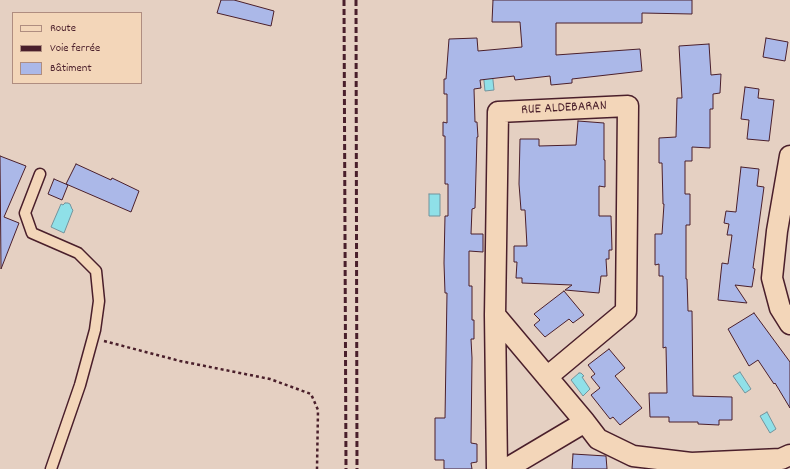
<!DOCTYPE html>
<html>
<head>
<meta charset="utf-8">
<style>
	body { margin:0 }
	#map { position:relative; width:790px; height:469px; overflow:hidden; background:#e5d0c2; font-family:Dekko,sans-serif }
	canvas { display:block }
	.legend { position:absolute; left:12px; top:12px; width:130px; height:72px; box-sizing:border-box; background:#f3d6b9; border:1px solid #af8d80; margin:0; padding:5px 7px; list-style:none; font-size:12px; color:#4a1f2b }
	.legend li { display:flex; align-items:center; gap:8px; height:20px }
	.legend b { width:20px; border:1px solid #af8d80 }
</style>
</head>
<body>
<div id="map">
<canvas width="790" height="469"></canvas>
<ul class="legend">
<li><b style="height:5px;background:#f3d6b9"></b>Route</li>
<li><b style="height:5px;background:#4a1f2b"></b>Voie ferrée</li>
<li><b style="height:11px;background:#abb8e8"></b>Bâtiment</li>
</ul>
</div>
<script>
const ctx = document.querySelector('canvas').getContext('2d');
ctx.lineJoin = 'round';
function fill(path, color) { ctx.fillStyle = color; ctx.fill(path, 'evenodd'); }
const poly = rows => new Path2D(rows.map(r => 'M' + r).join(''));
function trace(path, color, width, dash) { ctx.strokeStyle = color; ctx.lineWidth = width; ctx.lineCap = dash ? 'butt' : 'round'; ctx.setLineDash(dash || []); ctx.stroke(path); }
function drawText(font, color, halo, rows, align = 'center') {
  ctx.font = font + ' Dekko,sans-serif'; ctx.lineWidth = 3; ctx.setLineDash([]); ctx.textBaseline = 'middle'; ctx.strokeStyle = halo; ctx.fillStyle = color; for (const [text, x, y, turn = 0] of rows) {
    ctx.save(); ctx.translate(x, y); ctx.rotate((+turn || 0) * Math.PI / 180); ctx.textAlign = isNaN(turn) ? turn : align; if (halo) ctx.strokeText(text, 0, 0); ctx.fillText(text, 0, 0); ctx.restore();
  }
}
const water = poly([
	[492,70,494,90,485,91,483,71,492,70],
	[429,194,440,194,440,216,429,216,429,194],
	[65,203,68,203,70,204,72,209,73,210,64,233,51,227,61,204,63,205,65,203],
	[740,372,751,389,745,393,733,376,740,372],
	[579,373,581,373,584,376,582,377,590,389,583,396,571,380,579,373],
	[767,412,776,429,770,433,760,416,767,412]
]);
fill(water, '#8fe0e8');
trace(water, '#73939c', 1);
const building = poly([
	[221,0,234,0,274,11,271,26,217,13,221,0],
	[493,0,692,0,692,14,642,13,642,23,556,23,556,55,640,49,642,71,572,79,572,83,551,85,550,76,515,80,514,76,480,80,481,88,474,89,475,122,477,122,478,137,477,137,475,208,472,209,471,234,483,234,483,252,469,251,469,286,472,286,472,320,474,320,474,339,471,339,472,358,471,443,477,444,477,462,471,463,472,469,444,469,444,460,435,460,435,418,445,418,447,293,445,293,444,263,445,216,448,216,448,184,445,184,445,136,443,136,443,122,447,123,447,94,444,94,444,79,446,79,449,39,477,38,478,51,522,47,520,22,492,22,493,0],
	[766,38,788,42,785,61,763,57,766,38],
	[709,44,711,75,721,74,720,93,713,94,713,109,710,109,710,148,692,147,692,161,685,161,685,194,690,194,690,225,686,225,686,279,687,279,688,311,692,311,693,396,732,397,732,420,719,420,719,425,698,424,698,422,669,422,669,417,650,417,649,393,667,393,666,347,663,348,663,276,659,276,659,264,655,265,655,234,662,234,664,204,663,204,662,163,659,163,659,138,676,137,677,98,682,98,679,46,709,44],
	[745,87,759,89,758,98,774,100,769,141,747,139,749,120,741,119,745,87],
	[578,121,604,123,604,160,605,160,605,187,599,186,599,216,611,216,612,250,609,250,609,259,606,259,607,276,601,276,599,293,565,290,572,285,522,283,522,278,516,278,517,262,514,262,514,246,527,246,525,210,521,210,519,184,520,139,539,139,539,146,576,145,578,121],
	[0,156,26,166,4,217,19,223,1,269,0,156],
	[76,164,111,180,112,178,139,191,131,212,66,184,76,164],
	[741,167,759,169,757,186,764,187,753,268,755,269,752,287,735,285,747,303,718,300,722,263,728,264,732,235,727,235,729,224,724,223,726,211,736,212,741,167],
	[54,179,68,185,62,200,48,194,54,179],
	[564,291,584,315,573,323,569,319,545,337,534,325,540,320,534,314,564,291],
	[754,313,790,362,790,408,775,383,774,384,758,360,749,366,728,329,754,313],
	[609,349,625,368,615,376,642,408,620,425,613,417,610,419,591,395,600,388,591,377,595,374,588,365,609,349],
	[573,454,606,456,607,469,572,469,573,454]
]);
fill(building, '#abb8e8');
trace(building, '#4a1f2b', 1);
const service = poly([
	[40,174,25,213,32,233,78,253,96,271,99,301,95,330,80,385,51,469]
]);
const minor = poly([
	[790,156,777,231,772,278,780,308,790,324],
	[495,315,498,112,628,106,626,311,547,377],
	[585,422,598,439,633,456,691,463,781,459,790,455],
	[497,469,495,315,585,422,506,469]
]);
trace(service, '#4a1f2b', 13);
trace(minor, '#4a1f2b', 23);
trace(poly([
	[104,341,180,361,270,379,311,394,318,410,317,469]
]), '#4a1f2b', 2.5, [3, 3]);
trace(service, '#f3d6b9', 10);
trace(minor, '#f3d6b9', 20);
trace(poly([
	[344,0,346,469],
	[356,0,357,469]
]), '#4a1f2b', 3, [6, 3]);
drawText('14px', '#4a1f2b', '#f3d6b9', [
	["RUE ALDEBARAN",564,109,-3]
]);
</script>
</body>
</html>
